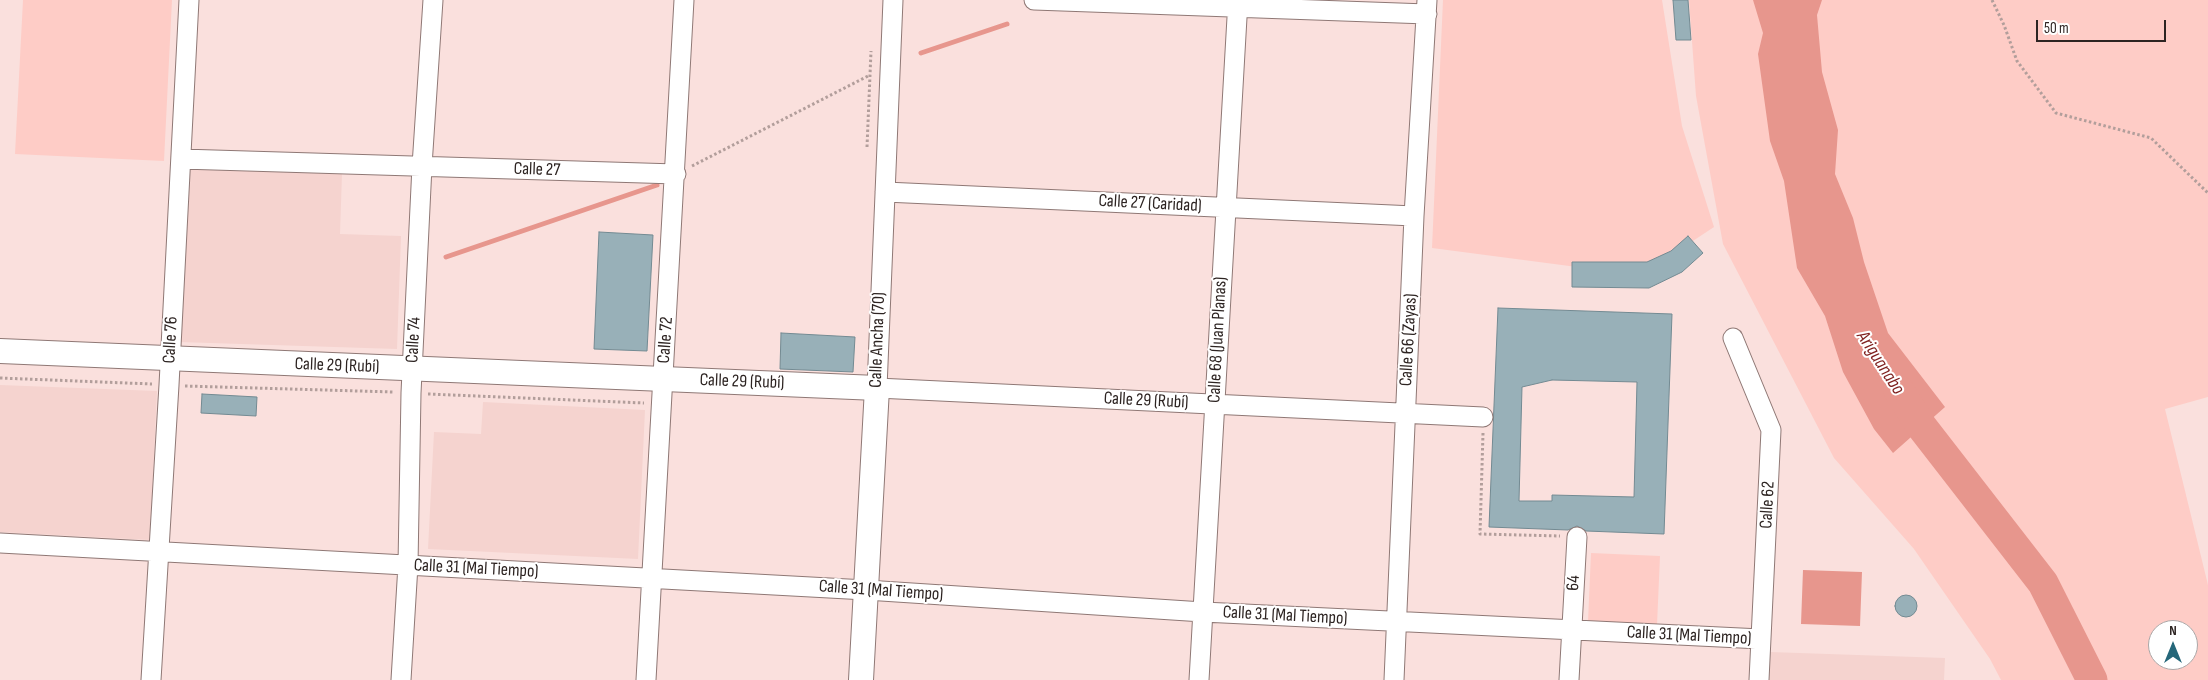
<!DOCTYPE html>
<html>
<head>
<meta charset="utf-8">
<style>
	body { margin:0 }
	#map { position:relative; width:2208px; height:680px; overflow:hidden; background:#fae0dd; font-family:"Sofia Sans Condensed",sans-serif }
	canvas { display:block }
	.north { position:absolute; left:2148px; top:620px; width:50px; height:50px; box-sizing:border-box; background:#fff; border:1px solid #aba7a7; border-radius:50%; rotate:0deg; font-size:14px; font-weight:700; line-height:20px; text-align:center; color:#2d2422 }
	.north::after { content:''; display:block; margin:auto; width:18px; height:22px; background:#25677a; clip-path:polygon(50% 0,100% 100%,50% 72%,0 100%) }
	.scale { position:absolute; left:2036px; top:20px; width:130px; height:22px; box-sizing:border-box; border:2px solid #2d2422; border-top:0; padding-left:6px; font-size:15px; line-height:18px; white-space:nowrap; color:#2d2422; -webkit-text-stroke:4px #fff; paint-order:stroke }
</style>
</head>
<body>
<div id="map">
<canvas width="2208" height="680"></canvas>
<div class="north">N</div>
<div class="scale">50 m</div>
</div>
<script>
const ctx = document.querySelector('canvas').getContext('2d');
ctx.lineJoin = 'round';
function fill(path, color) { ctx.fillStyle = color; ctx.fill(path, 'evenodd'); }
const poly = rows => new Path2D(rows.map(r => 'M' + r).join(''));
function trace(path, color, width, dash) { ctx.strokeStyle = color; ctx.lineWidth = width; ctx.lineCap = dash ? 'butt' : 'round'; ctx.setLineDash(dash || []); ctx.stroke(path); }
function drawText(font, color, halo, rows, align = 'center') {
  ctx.font = font + ' "Sofia Sans Condensed",sans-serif'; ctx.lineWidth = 4; ctx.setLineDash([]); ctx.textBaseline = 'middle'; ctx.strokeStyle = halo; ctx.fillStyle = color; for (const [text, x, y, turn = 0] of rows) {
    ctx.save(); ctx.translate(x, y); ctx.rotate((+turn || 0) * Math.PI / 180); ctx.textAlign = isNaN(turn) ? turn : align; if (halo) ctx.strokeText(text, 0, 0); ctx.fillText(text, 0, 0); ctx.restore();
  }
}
fill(poly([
	[185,169,342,174,340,234,401,236,397,349,179,342],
	[0,385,157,391,150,540,0,532],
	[483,402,645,410,638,559,428,549,434,432,481,434],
	[1770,652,1945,658,1944,680,1769,680]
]), '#f5d3cf');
fill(poly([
	[23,0,172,0,164,161,15,154],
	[1443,0,1662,0,1682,126,1714,227,1655,266,1577,267,1432,248],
	[1689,0,2208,0,2208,397,2165,409,2208,585,2208,680,2001,680,1990,659,1914,549,1834,458,1723,244,1696,96],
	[2158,630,2188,630,2188,660,2158,660],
	[1591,553,1660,556,1657,625,1588,622]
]), '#feccc6');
fill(poly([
	[1753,0,1822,0,1817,15,1822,72,1838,130,1835,174,1853,218,1864,262,1888,333,1945,407,1893,453,1874,429,1843,372,1825,316,1797,268,1784,181,1770,141,1758,54,1763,33],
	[1803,570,1862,572,1860,626,1801,624]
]), '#e7968d');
trace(poly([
	[921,53,1007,24],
	[446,257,657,185]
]), '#e7968d', 5);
trace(poly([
	[1899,391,1922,427,2043,583,2092,680]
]), '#e7968d', 31);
const building = poly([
	[1673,0,1688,0,1691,40,1676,40,1673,0],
	[599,232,653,235,647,351,594,349,599,232],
	[1688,236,1703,253,1682,272,1649,288,1572,287,1572,262,1647,262,1671,251,1688,236],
	[1498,308,1672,314,1664,534,1586,531,1577,526,1568,530,1489,527,1498,308],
	[1552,380,1637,382,1634,497,1552,495,1552,501,1519,501,1522,387,1552,380],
	[781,333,855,337,853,372,780,369,781,333],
	[202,394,257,397,256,416,201,413,202,394],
	'1895 606a11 11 0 1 1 22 0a11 11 0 1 1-22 0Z'
]);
fill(building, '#98b0b8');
trace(building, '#738a92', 1);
const minor = poly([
	[893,0,877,388,1483,417],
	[1034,0,1427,14],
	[181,159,676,174],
	[885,192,1414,216],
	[1733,338,1771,430,1759,680],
	[0,543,866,590,1203,612,1761,639],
	[151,680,169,385,189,0],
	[401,680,408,565,411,393,422,166,433,0],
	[646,680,684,0],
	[1199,680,1238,0],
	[1394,680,1414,216,1427,0],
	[1569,680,1577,537]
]);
const major = poly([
	[0,351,877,388,861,680]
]);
trace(minor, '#8f7875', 21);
trace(major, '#8f7875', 26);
trace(poly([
	[1992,0,2004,25,2017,61,2056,113,2151,138,2208,193],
	[867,147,871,51],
	[692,166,870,75],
	[0,378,152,384],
	[185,386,394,392],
	[428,394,644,403],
	[1483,433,1480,534,1560,536]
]), '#b29e9b', 3, [2.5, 2.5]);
trace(minor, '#fff', 19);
trace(major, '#fff', 24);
drawText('18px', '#2d2422', '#fff', [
	["Calle 27",537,170,2],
	["Calle 27 (Caridad)",1150,204,3],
	["Calle 76",171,340,-87],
	["Calle 74",414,340,-87],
	["Calle 72",666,340,-86],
	["Calle Ancha (70)",878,340,-88],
	["Calle 68 (Juan Planas)",1218,340,-87],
	["Calle 66 (Zayas)",1409,340,-87],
	["Calle 29 (Rubí)",337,366,2],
	["Calle 29 (Rubí)",742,382,2],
	["Calle 29 (Rubí)",1146,401,3],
	["Calle 62",1768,505,-87],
	["Calle 31 (Mal Tiempo)",476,569,3],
	["64",1574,583,-87],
	["Calle 31 (Mal Tiempo)",881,591,4],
	["Calle 31 (Mal Tiempo)",1285,616,3],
	["Calle 31 (Mal Tiempo)",1689,636,3]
]);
drawText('italic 19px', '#7e1f1d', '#fff', [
	["Ariguanabo",1880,363,57]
]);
</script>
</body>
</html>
